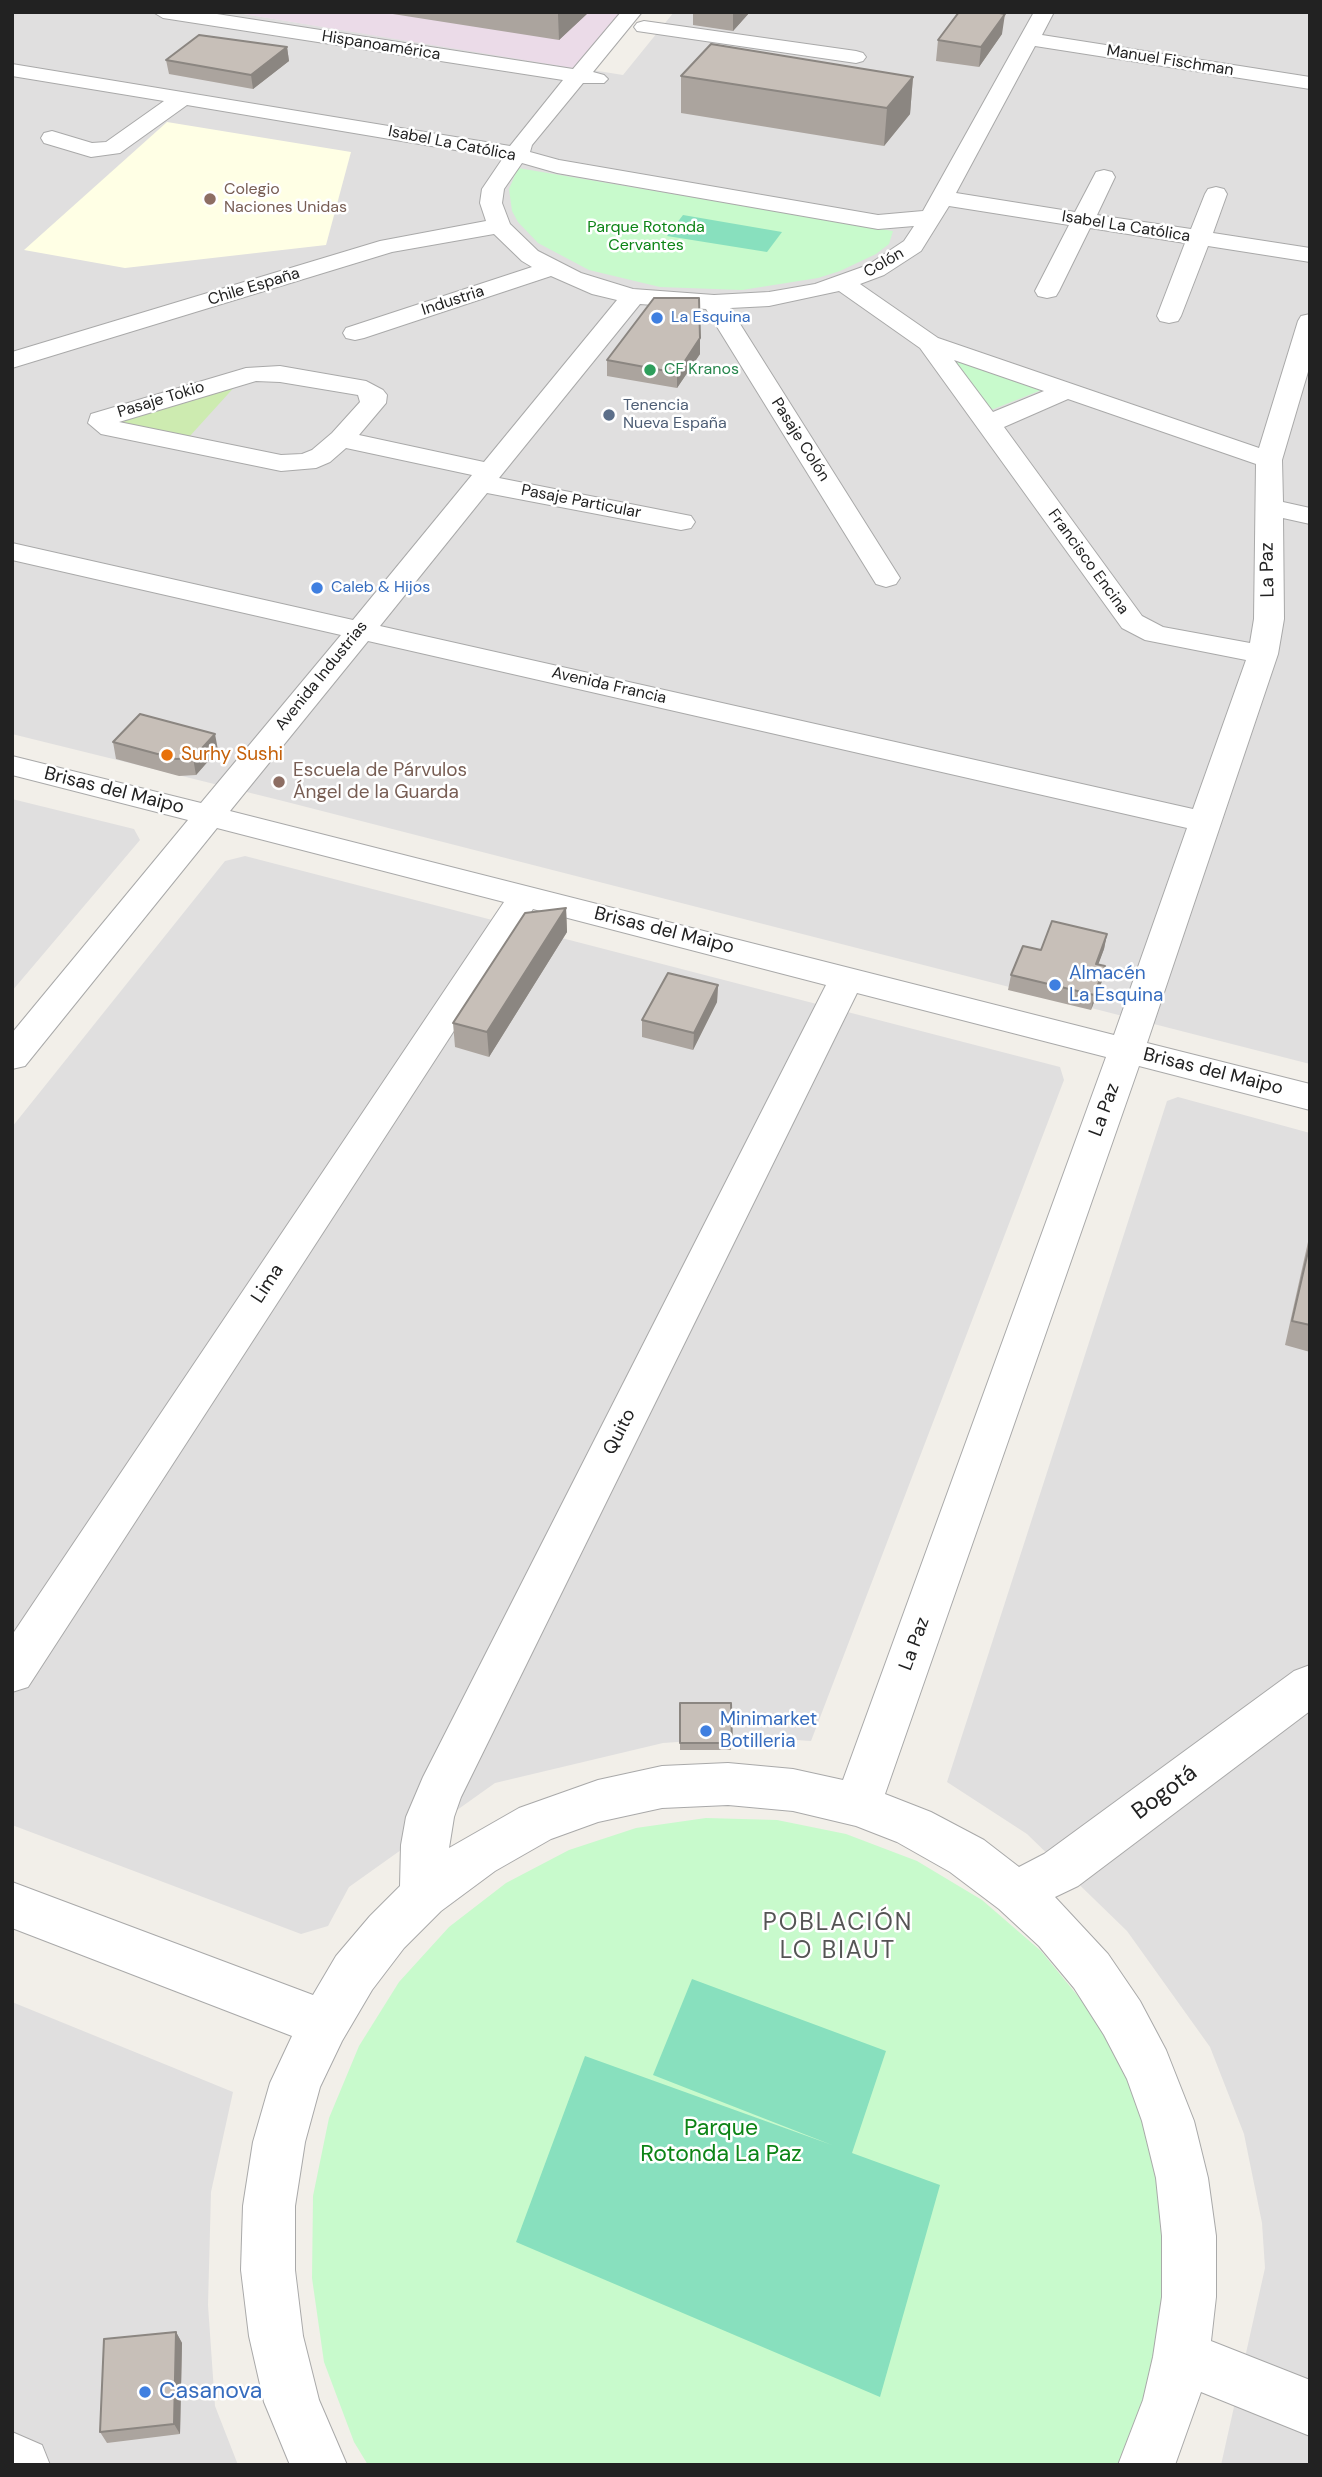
<!DOCTYPE html>
<html>
<head>
<meta charset="utf-8">
<style>
	body { margin:0 }
	#map { position:relative; width:1322px; height:2477px; overflow:hidden; background:#f2efe9; font-family:"DM Sans",sans-serif }
	canvas { display:block }
	.frame { position:absolute; inset:0; border:14px solid #222; pointer-events:none }
</style>
</head>
<body>
<div id="map">
<canvas width="1322" height="2477"></canvas>
<div class="frame"></div>
</div>
<script>
const ctx = document.querySelector('canvas').getContext('2d');
ctx.lineJoin = 'round';
function fill(path, color) { ctx.fillStyle = color; ctx.fill(path, 'evenodd'); }
const poly = rows => new Path2D(rows.map(r => 'M' + r).join(''));
function trace(path, color, width, dash) { ctx.strokeStyle = color; ctx.lineWidth = width; ctx.lineCap = dash ? 'butt' : 'round'; ctx.setLineDash(dash || []); ctx.stroke(path); }
function drawText(font, color, halo, rows, align = 'center') {
  ctx.font = font + ' "DM Sans",sans-serif'; ctx.lineWidth = 5; ctx.setLineDash([]); ctx.textBaseline = 'middle'; ctx.strokeStyle = halo; ctx.fillStyle = color; for (const [text, x, y, turn = 0] of rows) {
    ctx.save(); ctx.translate(x, y); ctx.rotate((+turn || 0) * Math.PI / 180); ctx.textAlign = isNaN(turn) ? turn : align; if (halo) ctx.strokeText(text, 0, 0); ctx.fillText(text, 0, 0); ctx.restore();
  }
}
fill(poly([
	[12,12,231,12,623,75,674,12,1310,12,1310,1064,283,801,12,734],
	[12,799,134,829,140,840,12,991],
	[245,856,1060,1067,1064,1080,811,1741,750,1737,663,1743,495,1783,349,1887,328,1926,301,1934,12,1825,12,1127,225,861],
	[1178,1097,1310,1133,1310,2465,1221,2465,1265,2268,1262,2223,1244,2134,1210,2047,1127,1931,1027,1834,947,1782,1167,1101],
	[12,2002,233,2092,211,2192,208,2305,215,2406,238,2465,12,2465]
]), '#e0dfdf');
fill(poly([
	[231,12,622,12,573,68]
]), '#ebdbe8');
fill(poly([
	[167,122,351,152,326,245,125,268,24,250]
]), '#ffffe5');
fill(poly([
	[238,383,189,437,117,421]
]), '#cdebb0');
fill(poly([
	[518,168,893,231,889,244,876,254,840,271,818,278,742,290,660,287,589,270,538,243,518,222,512,211,509,189],
	[943,354,1044,389,986,412],
	[706,1818,777,1820,846,1834,917,1861,982,1900,1041,1951,1091,2012,1130,2084,1156,2162,1168,2246,1163,2332,1142,2418,1120,2465,368,2465,354,2442,324,2362,312,2278,313,2196,329,2118,359,2046,399,1982,449,1927,506,1883,569,1850,636,1828]
]), '#c8facc');
fill(poly([
	[683,215,782,232,767,252,667,236],
	[692,1979,886,2051,852,2153,940,2185,880,2397,516,2242,585,2056,832,2145,653,2075]
]), '#88e0be');
const minor = poly([
	[153,12,204,12,573,69,621,12,642,12,593,72,604,75,608,79,604,83,583,83,532,145,530,152,559,160,878,215,923,211,1034,12,1054,12,1042,35,1310,77,1310,89,1035,46,956,193,1075,212,1096,172,1104,170,1112,172,1115,177,1097,215,1191,229,1205,194,1208,189,1216,187,1224,189,1227,194,1213,233,1310,248,1310,262,1208,246,1181,316,1178,321,1169,323,1160,321,1157,316,1185,243,1090,228,1059,291,1056,296,1047,298,1038,296,1035,291,1069,225,949,206,921,251,884,275,860,284,938,338,1259,448,1298,321,1301,316,1310,314,1310,365,1282,460,1283,502,1310,508,1310,524,1283,518,1284,619,1278,654,1147,1043,1310,1084,1310,1110,1139,1066,885,1794,931,1812,984,1840,1019,1867,1044,1854,1294,1671,1310,1665,1310,1711,1078,1886,1055,1897,1108,1954,1140,2001,1166,2050,1194,2121,1208,2178,1216,2236,1216,2297,1211,2341,1310,2380,1310,2436,1201,2392,1175,2465,1118,2465,1143,2400,1153,2357,1162,2297,1162,2236,1156,2178,1142,2121,1127,2079,1104,2035,1074,1988,1039,1946,999,1909,950,1872,897,1842,856,1826,793,1811,728,1805,662,1808,598,1822,551,1839,495,1871,441,1911,404,1948,372,1990,342,2041,320,2087,305,2142,295,2206,295,2270,303,2336,319,2400,347,2465,290,2465,264,2402,249,2336,241,2270,243,2206,253,2142,270,2083,292,2036,12,1928,12,1882,313,1995,336,1956,370,1916,400,1886,401,1845,406,1817,423,1777,826,985,533,909,28,1687,12,1692,12,1635,504,902,217,828,25,1066,12,1069,12,1033,188,820,12,775,12,756,201,803,341,635,12,560,12,543,353,620,472,475,346,448,330,462,316,468,281,471,101,434,88,423,91,414,246,368,280,366,366,381,383,390,387,395,386,403,359,435,484,462,617,300,592,294,551,276,364,338,355,340,346,338,343,333,346,328,532,267,522,261,494,234,392,252,12,368,12,352,380,241,486,221,480,203,482,189,503,158,187,105,120,153,91,157,44,143,41,138,44,133,52,131,92,143,106,142,164,101,12,76,12,64,510,146,563,80,163,18,153,12],
	[522,163,557,173,878,229,914,226,904,241,868,265,815,284,769,292,714,295,633,289,581,273,538,251,510,224,502,203,504,189,522,163],
	[839,291,920,348,1122,628,1145,640,1246,660,1193,809,380,626,487,493,681,530,691,528,695,522,691,516,499,478,640,304,706,309,876,584,886,587,896,584,900,578,730,308,769,306,839,291],
	[954,360,1044,391,993,412,954,360],
	[256,381,280,382,358,395,360,402,332,433,312,450,302,454,281,455,119,422,256,381],
	[1068,399,1256,464,1254,619,1250,643,1163,627,1142,616,1004,427,1068,399],
	[368,641,1187,828,1114,1035,230,811,368,641],
	[857,993,1106,1057,843,1780,793,1769,728,1763,662,1766,598,1780,519,1808,449,1848,454,1817,461,1797,857,993],
	[644,21,856,51,863,53,866,57,863,61,856,63,637,31,634,27,637,23,644,21],
	[12,2432,42,2445,50,2465,12,2465,12,2432]
]);
trace(minor, '#a9a9a9', 2);
fill(minor, '#fff');
fill(poly([
	[380,12,589,12,559,40],
	[693,12,750,12,733,31,693,25],
	[1002,34,979,67,936,61,938,40],
	[287,47,289,61,253,89,169,74,166,60],
	[681,76,913,77,910,114,884,146,681,113],
	[700,338,700,354,677,388,607,376,607,360],
	[113,742,218,750,196,775,179,776,116,759],
	[566,908,567,932,489,1057,455,1047,453,1023],
	[1107,934,1104,949,1098,964,1105,966,1102,981,1091,1010,1008,990,1011,975,1041,950],
	[718,985,717,1002,693,1050,642,1037,642,1020],
	[1310,1233,1310,1352,1285,1345],
	[680,1703,731,1703,731,1750,680,1750],
	[176,2332,182,2343,180,2434,107,2443,100,2432]
]), '#aba49e');
fill(poly([
	[560,12,589,12,559,40,558,14],
	[733,12,750,12,733,31],
	[1005,14,1002,34,979,67,981,47],
	[287,47,289,61,253,89,251,75],
	[913,77,910,114,884,146,887,108],
	[700,338,700,354,677,388,677,373],
	[215,734,218,750,196,775,193,758],
	[566,908,567,932,489,1057,487,1032],
	[1107,934,1104,949,1093,979,1096,964],
	[1105,966,1102,981,1091,1010,1094,995],
	[718,985,717,1002,693,1050,694,1033],
	[176,2332,182,2343,180,2434,174,2424]
]), '#8b8681');
const building = poly([
	[959,12,994,12,1005,14,981,47,938,40,959,12],
	[199,35,287,47,251,75,166,60,199,35],
	[711,44,913,77,887,108,681,76,711,44],
	[654,298,699,298,700,338,677,373,607,360,654,298],
	[140,714,215,734,193,758,176,759,113,742,140,714],
	[566,908,487,1032,453,1023,525,913,566,908],
	[1052,921,1107,934,1096,964,1105,966,1094,995,1011,975,1023,946,1041,950,1052,921],
	[668,973,718,985,694,1033,642,1020,668,973],
	[1310,1243,1310,1325,1292,1321,1310,1243],
	[680,1703,731,1703,732,1743,680,1743,680,1703],
	[176,2332,174,2424,100,2432,104,2339,176,2332]
]);
fill(building, '#c7bfb8');
trace(building, '#8b8681', 2);
for (const [x, y, r, color] of [
	[210,199,7,"#8d6e63"],
	[657,318,7,"#3f7fe0"],
	[650,370,7,"#2e9e5b"],
	[609,415,7,"#5c6f8a"],
	[317,588,7,"#3f7fe0"],
	[167,755,7,"#e8710a"],
	[279,782,7,"#8d6e63"],
	[1055,985,7,"#3f7fe0"],
	[706,1731,7,"#3f7fe0"],
	[145,2392,7,"#3f7fe0"]
]) { const dot = new Path2D(); dot.arc(x, y, r, 0, 2 * Math.PI); ctx.fillStyle = color; ctx.fill(dot); trace(dot, '#fff', 2.5); }
drawText('16px', '#222', '#fff', [
	["Hispanoamérica",381,46,9],
	["Manuel Fischman",1170,61,9],
	["Isabel La Católica",452,144,11],
	["Isabel La Católica",1126,227,9],
	["Colón",884,263,-30],
	["Chile España",254,287,-17],
	["Industria",453,301,-18],
	["Pasaje Tokio",161,400,-17],
	["Pasaje Colón",800,440,58],
	["Pasaje Particular",581,502,11],
	["Francisco Encina",1088,562,54],
	["Avenida Industrias",322,676,-51],
	["Avenida Francia",609,686,13]
]);
drawText('16px', '#785e54', '#fff', [
	["Colegio",224,190],
	["Naciones Unidas",224,208]
], 'left');
drawText('16px', '#0c8416', '#fff', [
	["Parque Rotonda",646,228],
	["Cervantes",646,246]
]);
drawText('16px', '#366cbe', '#fff', [
	["La Esquina",671,318],
	["Caleb & Hijos",331,588]
], 'left');
drawText('16px', '#27864d', '#fff', [
	["CF Kranos",664,370]
], 'left');
drawText('16px', '#4e5e75', '#fff', [
	["Tenencia",623,406],
	["Nueva España",623,424]
], 'left');
drawText('19px', '#222', '#fff', [
	["La Paz",1268,570,-91],
	["Brisas del Maipo",114,791,14],
	["Brisas del Maipo",664,931,14],
	["Brisas del Maipo",1213,1072,14],
	["La Paz",1105,1110,-70],
	["Lima",268,1284,-57],
	["Quito",620,1432,-63],
	["La Paz",915,1644,-70]
]);
drawText('19px', '#c56008', '#fff', [
	["Surhy Sushi",181,755]
], 'left');
drawText('19px', '#785e54', '#fff', [
	["Escuela de Párvulos",293,771],
	["Ángel de la Guarda",293,793]
], 'left');
drawText('19px', '#366cbe', '#fff', [
	["Almacén",1069,974],
	["La Esquina",1069,996],
	["Minimarket",720,1720],
	["Botilleria",720,1742]
], 'left');
drawText('23px', '#222', '#fff', [
	["Bogotá",1165,1793,-37]
]);
drawText('23px', '#0c8416', '#fff', [
	["Parque",721,2129],
	["Rotonda La Paz",721,2155]
]);
drawText('23px', '#366cbe', '#fff', [
	["Casanova",159,2392]
], 'left');
ctx.letterSpacing = '2px';
drawText('24px', '#555', '#fff', [
	["POBLACIÓN",838,1924],
	["LO BIAUT",838,1952]
]);
ctx.letterSpacing = '0px';
</script>
</body>
</html>
